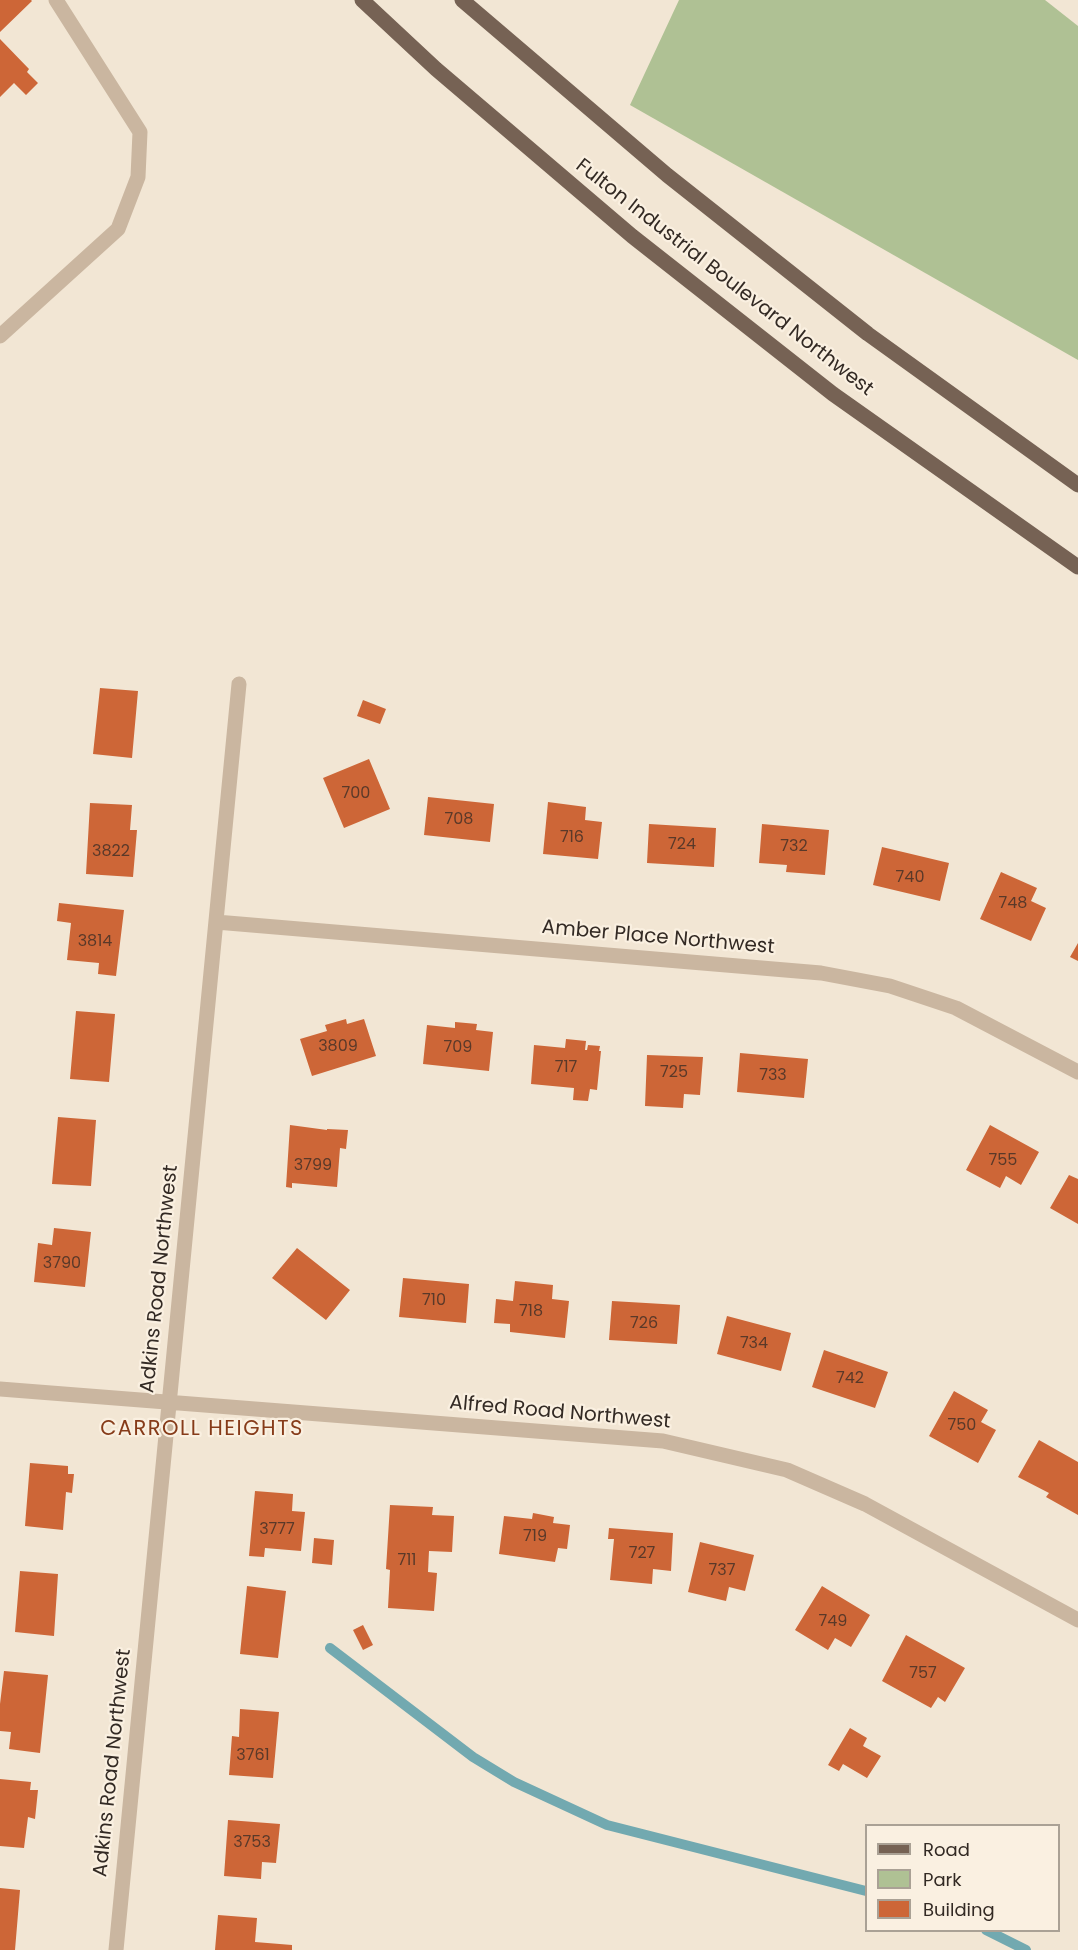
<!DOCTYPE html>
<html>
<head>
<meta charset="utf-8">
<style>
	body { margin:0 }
	#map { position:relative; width:1078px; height:1950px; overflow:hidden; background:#f2e6d4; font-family:Poppins,sans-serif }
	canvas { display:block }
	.legend { position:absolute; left:865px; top:1824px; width:195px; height:108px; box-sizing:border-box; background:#faf0e1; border:2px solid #aaa195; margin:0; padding:8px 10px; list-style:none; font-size:18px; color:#332a24 }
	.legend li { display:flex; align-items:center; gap:12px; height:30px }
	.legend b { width:30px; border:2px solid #aaa195 }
</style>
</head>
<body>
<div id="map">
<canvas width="1078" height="1950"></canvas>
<ul class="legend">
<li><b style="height:8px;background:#766254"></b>Road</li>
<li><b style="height:16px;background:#afc194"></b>Park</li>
<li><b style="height:16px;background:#cd6637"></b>Building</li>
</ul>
</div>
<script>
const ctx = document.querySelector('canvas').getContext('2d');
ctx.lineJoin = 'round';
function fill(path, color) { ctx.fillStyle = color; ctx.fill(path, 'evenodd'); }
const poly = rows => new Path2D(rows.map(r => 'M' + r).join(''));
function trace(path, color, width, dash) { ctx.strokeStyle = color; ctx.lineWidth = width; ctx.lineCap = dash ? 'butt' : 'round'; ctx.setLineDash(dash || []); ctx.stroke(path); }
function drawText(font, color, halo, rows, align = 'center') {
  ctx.font = font + ' Poppins,sans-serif'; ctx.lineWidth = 4.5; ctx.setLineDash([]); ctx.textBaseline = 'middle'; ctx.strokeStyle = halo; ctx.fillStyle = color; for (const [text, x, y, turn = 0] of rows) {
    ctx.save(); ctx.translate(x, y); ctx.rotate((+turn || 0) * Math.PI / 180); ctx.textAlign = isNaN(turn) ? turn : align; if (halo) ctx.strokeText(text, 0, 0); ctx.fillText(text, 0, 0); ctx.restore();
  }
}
fill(poly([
	[679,0,1045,0,1078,26,1078,360,630,105]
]), '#afc194');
trace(poly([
	[330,1648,473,1757,514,1782,607,1825,866,1891],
	[986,1930,1026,1950]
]), '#72a9b0', 10);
fill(poly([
	[0,0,31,0,32,1,0,32],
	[0,39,29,69,27,72,38,83,26,95,14,83,0,97],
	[100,688,138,691,132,758,93,754],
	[363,700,386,709,380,724,357,716],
	[369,759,390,809,344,828,323,778],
	[428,797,494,804,490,842,424,835],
	[548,802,586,807,585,820,602,822,598,859,543,854],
	[90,803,132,805,130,830,137,830,133,877,86,874],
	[649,824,716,828,714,867,647,863],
	[762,824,829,830,825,875,786,872,787,865,759,863],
	[882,847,949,863,940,901,873,885],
	[1001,872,1037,888,1031,901,1046,908,1031,941,980,919],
	[59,903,124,910,116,976,98,974,99,963,67,960,71,923,57,921],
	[1078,943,1078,961,1070,957],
	[76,1011,115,1014,109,1082,70,1079],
	[346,1019,347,1024,364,1019,376,1056,312,1076,300,1039,327,1031,325,1025],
	[455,1022,477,1024,476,1030,493,1032,489,1071,423,1064,427,1025,455,1028],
	[566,1039,586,1041,585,1050,587,1050,588,1045,600,1046,599,1051,601,1051,597,1090,590,1089,588,1101,573,1100,574,1088,531,1084,534,1045,565,1048],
	[740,1053,808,1059,804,1098,737,1092],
	[647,1055,703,1057,700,1095,684,1094,683,1108,645,1106],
	[58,1117,96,1120,91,1186,52,1184],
	[290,1125,327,1130,327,1129,348,1130,346,1149,340,1148,337,1187,292,1183,292,1188,286,1187],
	[990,1125,1039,1152,1021,1185,1006,1176,1000,1188,966,1170],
	[1069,1175,1078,1179,1078,1224,1050,1208],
	[54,1228,91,1232,85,1287,34,1282,38,1243,52,1245],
	[297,1248,350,1290,326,1320,272,1278],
	[403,1278,469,1284,466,1323,399,1317],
	[515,1281,553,1285,552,1299,569,1301,565,1338,510,1332,510,1324,494,1323,496,1299,513,1301],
	[612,1301,680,1305,677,1344,609,1340],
	[727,1316,791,1333,781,1371,717,1354],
	[824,1350,888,1372,875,1408,812,1387],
	[954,1391,988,1410,981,1422,996,1430,978,1463,929,1436],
	[1039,1440,1078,1462,1078,1515,1046,1497,1049,1493,1018,1477],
	[30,1463,68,1466,68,1474,74,1474,72,1493,66,1492,63,1530,25,1526],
	[255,1491,293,1494,292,1511,305,1512,301,1551,265,1548,264,1557,249,1556],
	[390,1505,433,1507,432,1515,454,1516,452,1552,429,1551,428,1572,437,1573,434,1611,388,1608,390,1570,386,1569],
	[533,1513,554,1517,553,1523,570,1525,567,1549,558,1548,555,1562,499,1554,504,1516,532,1519],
	[609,1528,673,1533,671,1571,653,1569,652,1584,610,1580,614,1539,608,1539],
	[314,1538,334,1540,332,1565,312,1563],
	[700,1542,754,1555,745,1591,729,1587,726,1601,688,1592],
	[20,1571,58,1574,54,1636,15,1632],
	[247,1586,286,1591,278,1658,240,1654],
	[822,1586,870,1615,851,1647,835,1638,828,1650,795,1630],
	[363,1625,373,1645,363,1650,353,1630],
	[906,1635,965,1668,945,1702,938,1697,931,1708,882,1681],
	[4,1671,48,1675,40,1753,9,1749,11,1732,0,1731,0,1704],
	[240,1709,279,1712,273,1778,229,1775,232,1736,239,1737],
	[850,1728,867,1738,863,1746,881,1756,867,1778,843,1764,839,1771,828,1765],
	[0,1779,31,1782,30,1790,38,1790,35,1819,28,1817,24,1848,0,1846],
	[228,1820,280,1824,276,1863,262,1862,261,1879,224,1876],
	[0,1888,20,1890,15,1950,0,1950],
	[218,1915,257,1918,255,1942,292,1945,292,1950,215,1950]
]), '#cd6637');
trace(poly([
	[0,336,118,229,138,177,140,132,56,0],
	[216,922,821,973,890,986,956,1008,1078,1072],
	[0,1389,663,1441,787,1470,865,1504,1078,1620],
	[116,1950,239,684]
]), '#cab6a0', 15);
trace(poly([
	[362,0,436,69,632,236,833,394,1078,567],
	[462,0,667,175,868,334,1078,485]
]), '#766254', 15);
drawText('16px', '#5a3929', null, [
	["700",356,794],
	["708",459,820],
	["716",572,838],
	["724",682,845],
	["732",794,847],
	["3822",111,852],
	["740",910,878],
	["748",1013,904],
	["3814",95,942],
	["3809",338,1047],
	["709",458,1048],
	["717",566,1068],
	["725",674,1073],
	["733",773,1076],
	["755",1003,1161],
	["3799",313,1166],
	["3790",62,1264],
	["710",434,1301],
	["718",531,1312],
	["726",644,1324],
	["734",754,1344],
	["742",850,1379],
	["750",962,1426],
	["3777",277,1530],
	["719",535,1537],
	["727",642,1554],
	["711",407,1561],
	["737",722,1571],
	["749",833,1622],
	["757",923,1674],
	["3761",253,1756],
	["3753",252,1843]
]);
drawText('20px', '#332a24', '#faf0e1', [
	["Fulton Industrial Boulevard Northwest",724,278,38],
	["Amber Place Northwest",658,938,5],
	["Adkins Road Northwest",160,1279,-84],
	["Alfred Road Northwest",560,1413,5],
	["Adkins Road Northwest",113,1763,-84]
]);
ctx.letterSpacing = '1.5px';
drawText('21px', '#863b19', '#faf0e1', [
	["CARROLL HEIGHTS",202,1430]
]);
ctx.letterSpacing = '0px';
</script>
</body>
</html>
